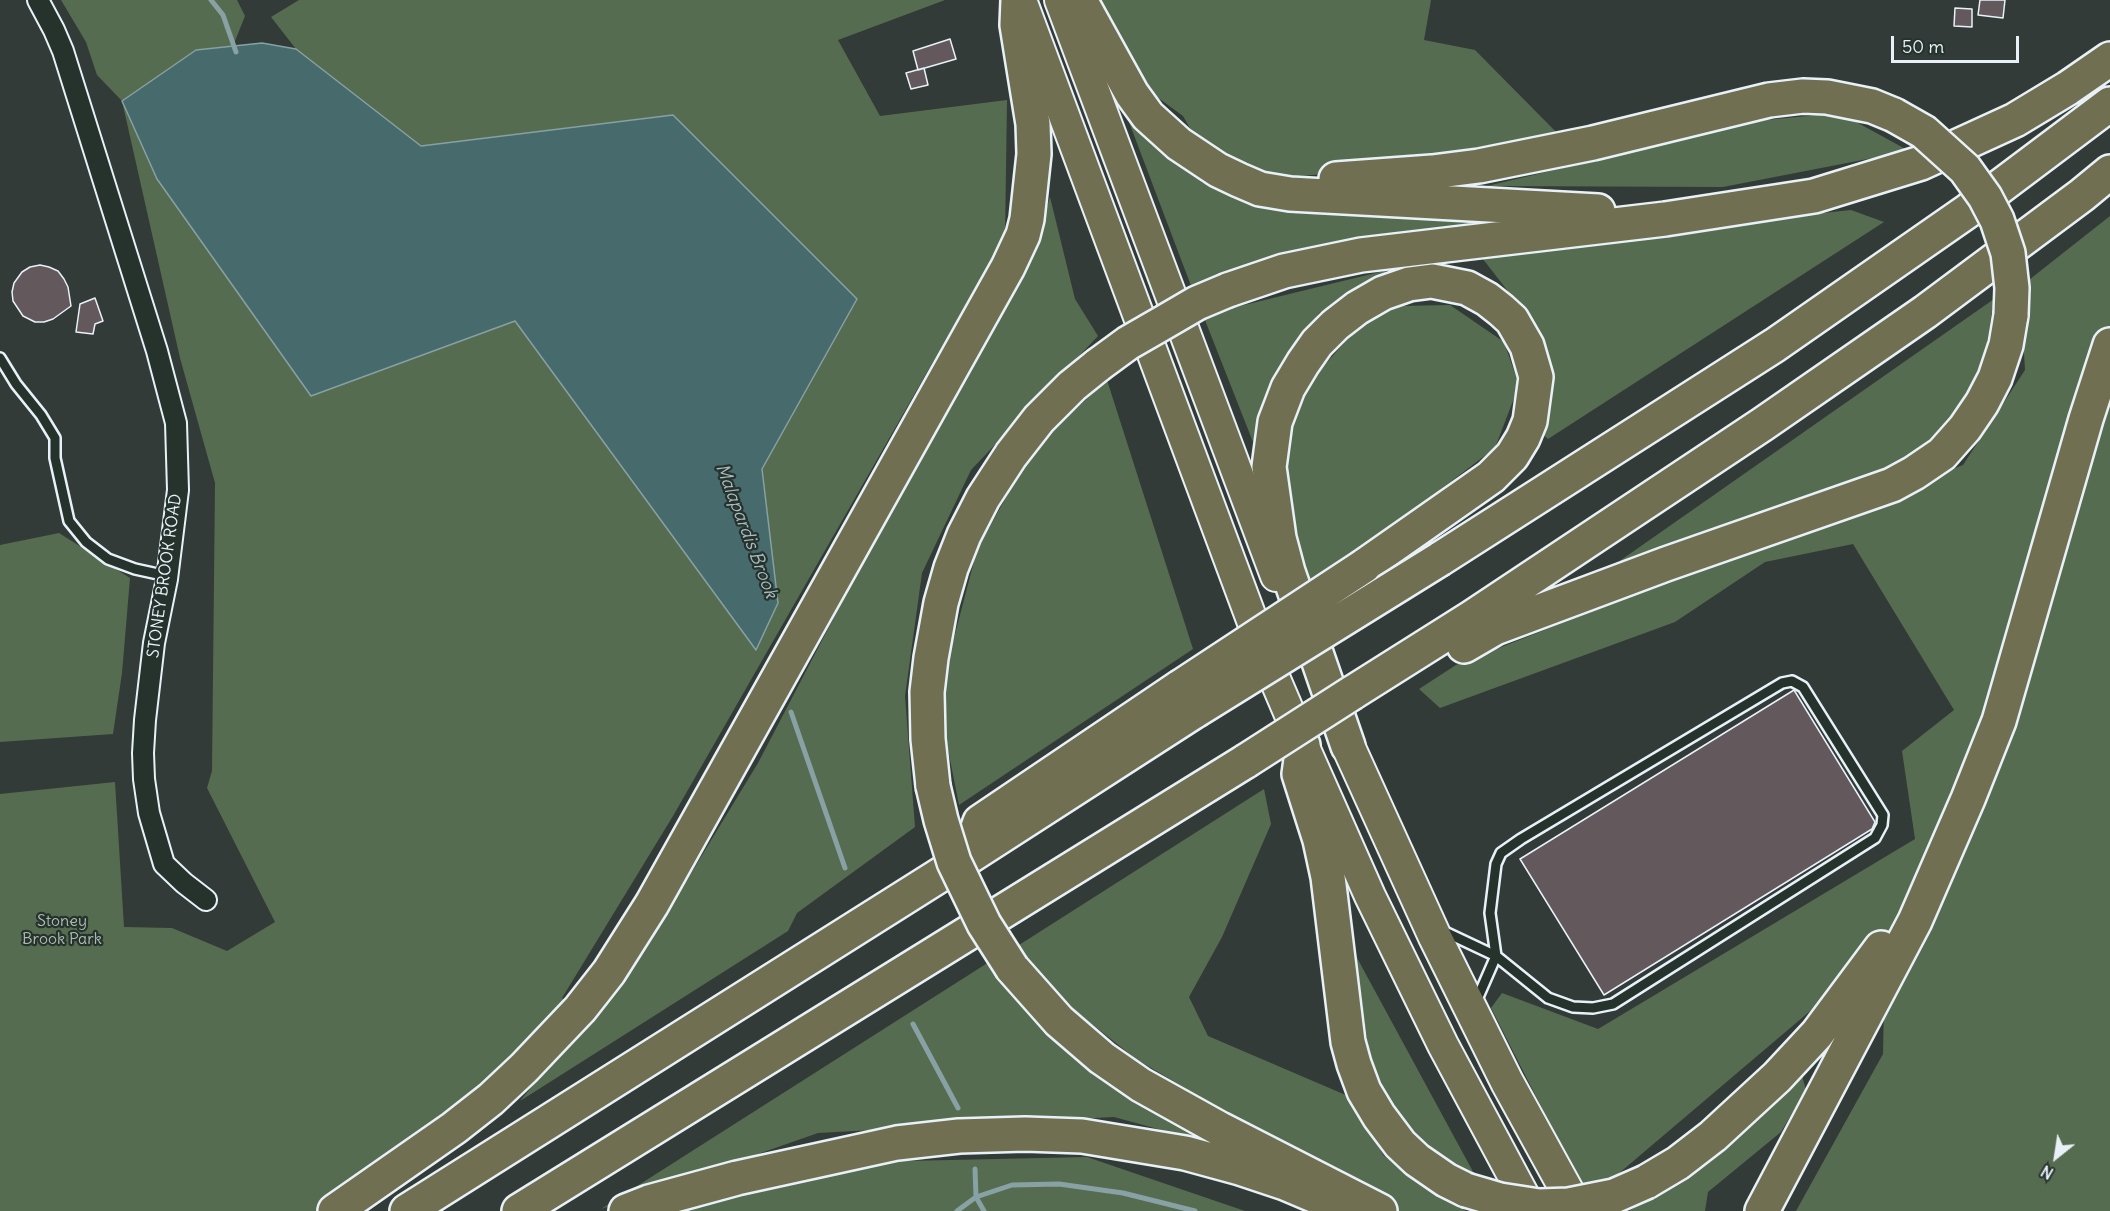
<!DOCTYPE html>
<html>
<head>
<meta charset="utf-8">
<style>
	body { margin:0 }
	#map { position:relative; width:2110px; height:1211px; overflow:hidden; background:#323b37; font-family:Delius,sans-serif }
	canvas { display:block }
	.north { position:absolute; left:2026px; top:1127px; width:60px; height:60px; -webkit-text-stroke:4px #26332d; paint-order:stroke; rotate:210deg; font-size:16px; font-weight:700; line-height:24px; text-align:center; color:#e8f1f8 }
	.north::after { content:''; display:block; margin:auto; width:21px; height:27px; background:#e8f1f8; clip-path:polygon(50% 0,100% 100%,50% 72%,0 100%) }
	.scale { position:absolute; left:1891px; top:36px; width:128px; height:27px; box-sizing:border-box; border:3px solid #e8f1f8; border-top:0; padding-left:8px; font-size:18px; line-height:21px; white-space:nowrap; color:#e8f1f8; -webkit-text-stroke:4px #26332d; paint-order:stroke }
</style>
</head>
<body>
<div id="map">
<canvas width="2110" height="1211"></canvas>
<div class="north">N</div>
<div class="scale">50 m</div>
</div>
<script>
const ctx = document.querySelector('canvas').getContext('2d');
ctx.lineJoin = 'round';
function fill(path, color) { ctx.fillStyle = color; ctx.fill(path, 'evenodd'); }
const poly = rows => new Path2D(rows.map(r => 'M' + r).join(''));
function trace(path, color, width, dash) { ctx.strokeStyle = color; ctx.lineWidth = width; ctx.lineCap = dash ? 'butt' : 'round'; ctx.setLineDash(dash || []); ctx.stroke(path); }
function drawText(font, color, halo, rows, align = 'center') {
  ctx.font = font + ' Delius,sans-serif'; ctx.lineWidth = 4.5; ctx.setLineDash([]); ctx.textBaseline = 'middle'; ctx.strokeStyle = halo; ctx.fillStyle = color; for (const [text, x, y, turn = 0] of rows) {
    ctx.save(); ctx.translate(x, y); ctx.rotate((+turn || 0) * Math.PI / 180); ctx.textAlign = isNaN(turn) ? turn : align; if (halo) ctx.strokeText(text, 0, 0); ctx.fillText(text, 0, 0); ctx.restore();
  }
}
fill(poly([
	[61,0,237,0,245,16,233,46,195,50,311,396,515,321,756,649,778,603,762,469,857,299,673,115,421,146,296,49,271,17,299,0,945,0,838,40,880,116,1007,100,1005,236,673,816,562,998,566,1002,469,1100,422,1128,389,1162,315,1211,0,1211,0,794,115,782,124,927,172,928,227,951,275,922,207,788,212,771,215,483,180,358,122,101,97,75,86,42],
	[1092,0,1431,0,1424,40,1475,50,1563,139,1429,167,1283,177,1240,169,1203,151,1183,116,1131,78],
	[1840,113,1909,151,1723,187,1487,186,1765,120],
	[1129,122,1203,183,1291,206,1540,222,1193,291],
	[1050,197,1075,299,1098,336,971,470,922,573,905,696,915,827,797,913,788,931,520,1101,645,949,758,763,935,424,1030,260],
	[1851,210,1884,222,1548,439,1538,430,1517,303,1476,250],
	[2110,216,2110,1211,1796,1211,1883,1054,1884,1003,1842,984,1611,1180,1581,1185,1491,1008,1502,993,1598,1029,1915,839,1902,751,1954,710,1853,544,1765,562,1675,622,1440,708,1419,689,1456,665,1963,465,2025,370,2020,287],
	[1388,270,1319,313,1275,378,1253,442,1203,315],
	[1994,299,1980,389,1933,443,1874,480,1611,567],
	[1450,305,1504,342,1519,385,1495,448,1312,587,1299,565,1281,457,1307,385,1359,326,1400,306],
	[1107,380,1193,649,959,805,938,699,977,550,1032,450],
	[59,533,130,578,122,673,113,734,0,742,0,545],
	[1264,789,1271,824,1222,937,1189,997,1208,1036,1348,1096,1384,1156,1466,1211,1393,1211,1136,1059,1054,994,1019,945],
	[1356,956,1477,1179,1423,1152,1394,1113,1369,1055],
	[989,962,1076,1059,1209,1143,1114,1117,818,1133,601,1209],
	[1802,1076,1806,1090,1781,1132,1708,1192,1705,1211,1629,1211,1722,1150],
	[1087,1157,1245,1211,677,1211,860,1162]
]), '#566c50');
const water = poly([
	[262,43,296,49,421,146,673,115,857,299,762,469,778,603,756,650,515,321,311,396,157,179,122,101,196,50,262,43]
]);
fill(water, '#476b6c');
trace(water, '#87a1a4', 1.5);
trace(poly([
	[211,0,223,15,236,52],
	[791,712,845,868],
	[913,1024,958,1108],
	[975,1169,976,1197,984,1211],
	[957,1211,976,1197,1012,1185,1059,1184,1123,1193,1195,1211]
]), '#87a1a4', 5);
const building = poly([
	[1980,0,2005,0,2003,18,1978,15,1980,0],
	[1955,8,1972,9,1972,27,1954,26,1955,8],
	[950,39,956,59,918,70,913,51,950,39],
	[924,68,928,85,911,89,906,73,924,68],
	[40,265,49,267,58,271,64,279,68,287,71,306,53,319,44,322,35,322,23,316,13,301,12,292,14,283,22,272,30,267,40,265],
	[95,298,103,321,95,324,93,334,76,332,80,304,95,298],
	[1794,690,1875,822,1872,829,1604,995,1520,859,1794,690]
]);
fill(building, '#63595d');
trace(building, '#e8f1f8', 1.5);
const service = poly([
	[0,358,16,384,41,415,55,438,55,458,69,521,86,542,108,559,135,569,167,576],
	[1792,681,1803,687,1883,815,1882,825,1875,838,1613,1004,1593,1008,1573,1007,1548,998,1496,956,1490,913,1496,864,1501,853,1521,839,1782,683,1792,681],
	[1443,931,1496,956,1475,1004]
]);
const minor = poly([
	[38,0,54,30,63,51,157,351,176,423,178,490,167,579,154,643,145,720,143,753,144,779,149,813,164,864,184,883,206,900]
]);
const primary = poly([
	[1021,0,1268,663,1303,745,1370,896,1443,1045,1532,1211],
	[1060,0,1276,576]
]);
const trunk = poly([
	[1348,746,1435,937,1507,1082,1578,1211]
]);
const motorway = poly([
	[1080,0,1132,94,1148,116,1179,144,1218,170,1239,180,1260,189,1290,194,1598,211],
	[1336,179,1432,172,1479,166,1593,143,1769,100,1803,96,1827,97,1872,106,1894,115],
	[1228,290,1284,271,1361,255,1665,219,1814,196,1921,163,2015,120,2068,88,2110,59],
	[1440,559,1775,345,1969,210,2110,104],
	[1464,646,1495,628,1666,564,1892,485,1914,473,1942,454,1965,428,1982,403,1995,378,2006,345,2011,315],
	[1352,693,1471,618,1763,424,1925,312,2082,195,2110,172],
	[1303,745,1299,774,1320,840,1328,877,1348,1042,1354,1064,1364,1091,1379,1116,1400,1144,1417,1160,1446,1180,1466,1190],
	[1348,746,1288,572,1279,538,1269,467,1275,422,1288,388,1303,363,1317,343,1335,325,1357,308,1383,293,1409,284,1432,281,1467,288,1487,299,1501,310,1512,320,1527,346,1536,377,1530,421,1523,438,1512,456,1491,477,1364,566],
	[933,786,928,739,927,692,931,658,941,603,951,568,964,535,983,498,1011,455,1039,419,1072,386,1098,365],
	[967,858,980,822,1180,687],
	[1012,968,1059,1021,1102,1058,1141,1085,1220,1129,1380,1211],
	[1646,1182,1678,1163,1713,1136,1777,1077,1817,1034,1881,948],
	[335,1211,454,1128,491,1099,524,1068,580,1009,609,972,652,904,1008,267,1023,235,1027,219,1034,154,1033,124,1017,25,1018,0],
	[407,1211,967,858,1195,711],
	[519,1211,1246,761],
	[626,1211,649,1202,737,1178,897,1143,959,1136,1025,1134,1082,1136,1185,1153,1240,1168,1285,1183,1351,1211],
	[1762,1211,1915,921,1968,799,1999,721,2086,419,2110,345]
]);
trace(service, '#e8f1f8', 14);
trace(minor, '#e8f1f8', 24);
trace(primary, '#e8f1f8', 34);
trace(trunk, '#e8f1f8', 36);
trace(motorway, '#e8f1f8', 38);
trace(service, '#26332d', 9);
trace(minor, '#26332d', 20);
trace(primary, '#716f52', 30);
trace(trunk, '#716f52', 32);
trace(motorway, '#716f52', 33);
const motorwayBridge = poly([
	[1894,115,1924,132,1965,169,1985,197,1997,220,2008,253,2012,288,2011,315],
	[1098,365,1128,343,1161,324,1197,303,1228,290],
	[1180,687,1364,566],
	[1195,711,1440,559],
	[1246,761,1352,693],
	[933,786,941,820,954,862,984,924,1012,968],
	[1466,1190,1500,1200,1539,1206,1569,1205,1614,1196,1646,1182]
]);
trace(motorwayBridge, '#e8f1f8', 38, []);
trace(motorwayBridge, '#716f52', 33);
drawText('16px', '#e8f1f8', '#26332d', [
	["STONEY BROOK ROAD",165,576,-82]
]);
drawText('16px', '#aebcb5', '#26332d', [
	["Stoney",62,921],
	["Brook Park",62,939]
]);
drawText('italic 18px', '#a8bbc0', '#26332d', [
	["Malapardis Brook",746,531,69]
]);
</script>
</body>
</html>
